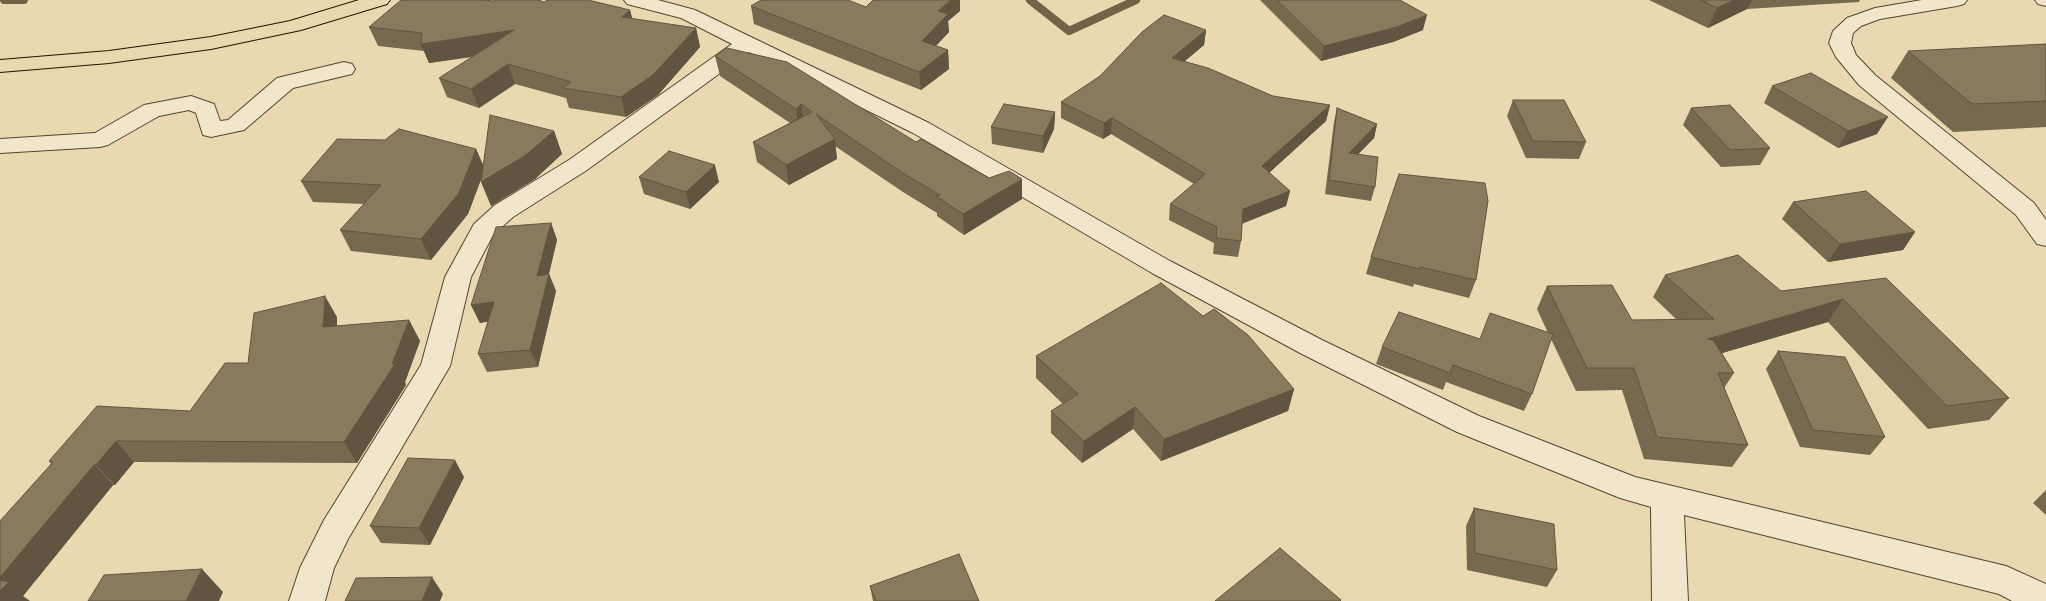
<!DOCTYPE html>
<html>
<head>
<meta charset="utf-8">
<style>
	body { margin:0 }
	canvas { display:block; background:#ead9b0 }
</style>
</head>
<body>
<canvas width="2046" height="601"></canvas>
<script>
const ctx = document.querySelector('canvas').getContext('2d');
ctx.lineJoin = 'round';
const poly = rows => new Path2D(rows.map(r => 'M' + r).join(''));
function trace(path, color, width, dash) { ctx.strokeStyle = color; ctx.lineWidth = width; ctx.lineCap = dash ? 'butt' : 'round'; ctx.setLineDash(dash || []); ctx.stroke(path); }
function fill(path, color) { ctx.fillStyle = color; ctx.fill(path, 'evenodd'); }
trace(poly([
	[4,0,24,0],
	[1030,0,1069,31,1136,0]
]), '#726247', 8);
const minor = poly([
	[624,0,658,0,695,10,929,123,1170,261,1322,340,1479,416,1635,477,2006,566,2046,584,2046,601,2012,601,1999,594,1684,515,1688,601,1652,601,1651,507,1620,498,1457,432,1302,354,1152,273,913,133,749,52,587,170,513,217,493,235,471,277,450,366,348,539,334,568,325,601,289,601,300,568,324,520,421,365,445,277,474,224,495,205,569,160,732,44,681,18,627,4,624,0],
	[1922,0,1967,0,1964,4,1957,6,1880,19,1861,26,1853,33,1851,43,1856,55,1875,75,2034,203,2046,220,2046,246,2037,244,2016,215,1859,85,1836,57,1829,43,1833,31,1847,18,1875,8,1922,0],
	[2035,0,2046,0,2046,6,2038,4,2035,0],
	[344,62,352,64,355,69,352,74,293,88,244,130,211,137,203,135,196,113,189,110,159,116,108,145,100,147,0,153,0,139,95,133,144,105,191,96,214,104,220,121,228,120,277,78,344,62]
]);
const highway = poly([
	[359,0,390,0,387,4,301,30,211,49,109,63,0,72,0,60,109,51,211,37,290,21,359,0]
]);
trace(minor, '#55442e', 2);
trace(highway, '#231303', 2);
fill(minor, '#f1e6cc');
fill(highway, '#ead9b0');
fill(poly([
	[1260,0,1400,0,1423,30,1393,42,1321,61],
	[1649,0,1860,0,1859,2,1747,9,1708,28],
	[495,1,544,2,630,10,632,19,696,28,700,47,658,95,626,117,569,108,566,98,515,84,479,108,447,97,439,78,473,57,429,63,424,51,378,46,369,27],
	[751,6,866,7,960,11,948,21,949,32,936,46,948,50,949,69,921,90,754,24],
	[1206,30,1204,45,1184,61,1273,96,1330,105,1326,121,1269,173,1290,191,1286,206,1242,224,1241,241,1238,257,1213,254,1214,243,1169,220,1170,204,1194,184,1111,134,1103,139,1061,118,1061,102],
	[2046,44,2046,127,1953,132,1891,78,1908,51],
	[715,56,916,142,1022,199,964,235,937,216,937,213,903,192,835,146,837,159,789,185,757,162,753,142,790,123,720,76],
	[1772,86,1877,134,1838,148,1764,103],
	[1513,100,1586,142,1579,159,1526,158,1507,116],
	[1337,108,1377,124,1374,138,1358,154,1375,187,1371,201,1325,194,1334,122],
	[1691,108,1770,148,1760,165,1721,167,1683,125],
	[1055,112,1054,129,1043,153,992,144,991,127],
	[554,131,562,154,535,179,491,206,482,176,468,214,431,260,351,251,340,230,364,204,313,202,301,181,476,149,483,166],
	[639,177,719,182,690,209,644,194],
	[1488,201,1476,280,1469,298,1414,284,1413,287,1366,274,1371,257],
	[1793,202,1915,232,1903,250,1828,262,1782,219],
	[551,223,557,240,549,274,556,291,538,367,487,372,478,354,488,321,480,323,471,305],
	[1665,275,1781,291,1886,278,2009,398,1989,420,1928,429,1828,322,1722,353,1734,373,1724,388,1748,445,1732,467,1644,459,1622,390,1576,391,1551,339,1532,394,1524,411,1446,382,1443,390,1376,364,1382,347,1480,339,1548,333,1537,309,1547,286,1632,320,1677,320,1653,297],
	[337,317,337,326,409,320,420,341,405,382,406,385,357,463,134,462,115,485,113,485,23,596,0,601,51,464,49,461,190,411,248,363],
	[1778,351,1885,437,1870,455,1800,447,1766,369],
	[1036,356,1294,389,1288,411,1161,461,1133,429,1082,463,1051,433,1051,411,1063,404,1036,378],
	[464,477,430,545,381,543,370,526],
	[2046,490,2046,515,2033,503],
	[1474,508,1557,570,1547,587,1467,570,1466,526],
	[870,586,979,601,873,601]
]), '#776950');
fill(poly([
	[951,0,960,0,960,11,948,21,949,32,923,59,922,41,938,11],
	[1734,0,1752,0,1747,9,1708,28,1717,8],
	[630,10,635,29,622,17],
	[1427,15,1423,30,1393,42,1321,61,1324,46],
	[696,28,700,47,658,95,626,117,621,97],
	[514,30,521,49,429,63,421,44],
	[1206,30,1204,45,1171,73,1172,58],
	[948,50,949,69,921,90,919,72],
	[508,64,515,84,479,108,471,89],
	[801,104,804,124,799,129,796,109],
	[1330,105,1326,121,1259,182,1262,166],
	[1055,112,1054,129,1043,153,1043,136],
	[1888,117,1877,134,1838,148,1848,131],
	[1112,118,1111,134,1103,139,1104,123],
	[1377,124,1374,138,1346,167,1349,153],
	[554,131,562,154,535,179,491,206,481,182],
	[835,139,837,159,789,185,786,165],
	[476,149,485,169,468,214,431,260,421,239],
	[715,165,719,182,690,209,686,192],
	[1022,179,1022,199,964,235,963,214],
	[1290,191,1286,206,1240,224,1243,209],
	[551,223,557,240,544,293,537,276],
	[1915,232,1903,250,1828,262,1840,244],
	[549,274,556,291,538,367,530,350],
	[325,296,337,317,336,348,323,327],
	[1843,299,1828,322,1695,361,1708,339],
	[494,302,502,319,480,323,471,305],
	[409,320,420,341,405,382,406,385,357,463,344,442,392,364],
	[1294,389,1288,411,1161,461,1164,439],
	[1135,407,1133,429,1082,463,1084,441],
	[116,441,134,462,115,485,96,465],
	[455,460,464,477,430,545,419,528],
	[94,465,113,485,23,596,30,601,0,601,0,577],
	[202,569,223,592,219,601,186,601],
	[432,577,443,594,440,601,422,601]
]), '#615541');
const building = poly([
	[401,0,482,0,495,1,495,0,538,0,544,2,547,0,588,0,630,10,622,17,696,28,653,75,621,97,563,88,571,82,508,64,471,89,439,78,514,30,421,44,422,33,369,27,401,0],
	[761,0,848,0,866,7,873,0,951,0,938,11,948,14,922,41,948,50,919,72,751,6,761,0],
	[1277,0,1400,0,1427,15,1397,27,1324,46,1277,0],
	[1701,0,1734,0,1717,8,1701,0],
	[1164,15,1206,30,1172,58,1208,68,1273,96,1330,105,1262,166,1290,191,1243,209,1241,241,1216,238,1217,227,1170,204,1205,174,1112,118,1104,123,1061,102,1100,76,1142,32,1164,15],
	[2046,44,2046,101,1972,104,1908,51,2046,44],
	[727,48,787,62,916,142,921,139,989,178,1009,171,1022,179,963,214,936,196,940,195,901,172,816,114,835,139,786,165,753,142,812,112,801,104,796,109,715,56,727,48],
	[1811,73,1888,117,1848,131,1772,86,1811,73],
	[1513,100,1564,100,1586,142,1533,141,1513,100],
	[1004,104,1055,112,1043,136,991,127,1004,104],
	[1730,105,1770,148,1730,150,1691,108,1730,105],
	[1337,108,1377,124,1349,153,1378,157,1375,187,1329,180,1337,108],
	[490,115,554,131,526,155,481,182,490,115],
	[399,129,476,149,459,193,421,239,340,230,381,185,301,181,337,139,385,140,399,129],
	[669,151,715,165,686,192,639,177,669,151],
	[1399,174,1485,183,1488,201,1476,280,1420,267,1419,269,1371,257,1399,174],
	[1866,191,1915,232,1840,244,1793,202,1866,191],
	[551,223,537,276,549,274,530,350,478,354,494,302,471,305,496,227,551,223],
	[1738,255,1781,291,1886,278,2009,398,1947,406,1843,299,1708,339,1713,340,1734,373,1718,373,1748,445,1657,437,1634,368,1587,368,1547,286,1612,285,1632,320,1714,319,1665,275,1738,255],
	[1161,283,1203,316,1214,309,1248,335,1294,389,1164,439,1135,407,1084,441,1051,411,1078,394,1036,356,1161,283],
	[325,296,323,327,409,320,392,364,395,364,344,442,116,441,96,465,94,465,0,577,0,521,53,462,49,461,97,406,190,411,225,363,248,363,254,313,325,296],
	[1399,312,1480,339,1490,313,1553,334,1532,394,1453,365,1450,373,1382,347,1399,312],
	[1778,351,1845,357,1885,437,1813,430,1778,351],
	[408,458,455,460,419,528,370,526,408,458],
	[1474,508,1554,524,1557,570,1475,553,1474,508],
	[1280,548,1341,600,1340,601,1215,601,1280,548],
	[959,554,979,601,876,601,870,586,959,554],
	[202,569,186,601,88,601,104,575,202,569],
	[432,577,422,601,345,601,356,578,432,577],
	[0,580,9,582,0,591,0,580]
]);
fill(building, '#8a7a5d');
trace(building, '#615541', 1);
</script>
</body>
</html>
